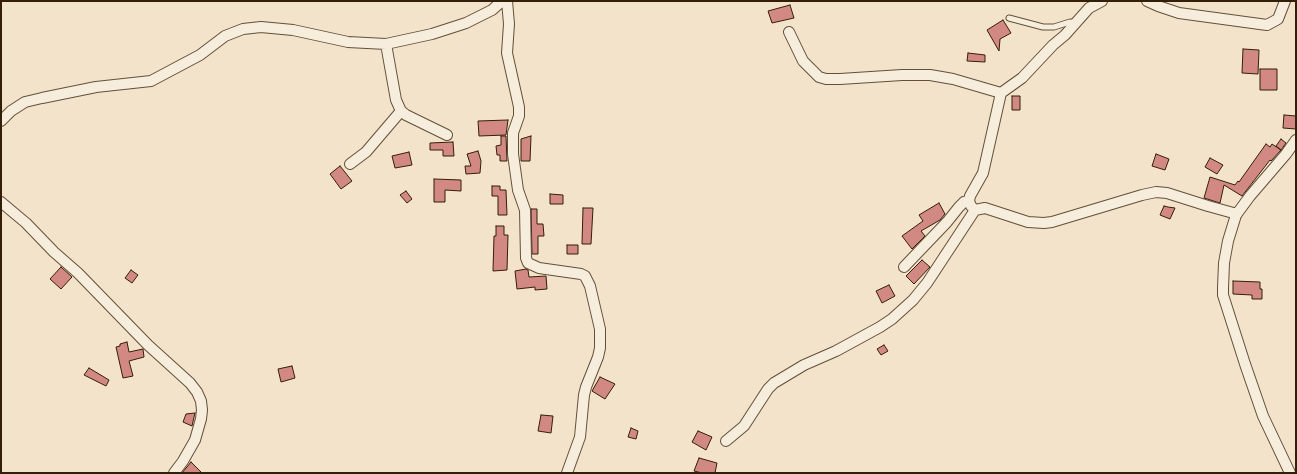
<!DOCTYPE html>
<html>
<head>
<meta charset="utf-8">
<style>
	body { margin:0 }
	#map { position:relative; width:1297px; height:474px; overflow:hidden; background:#f2e3ca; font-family:Vollkorn,serif }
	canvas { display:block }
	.frame { position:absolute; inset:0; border:2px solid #331f08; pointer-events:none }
</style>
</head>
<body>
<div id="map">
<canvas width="1297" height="474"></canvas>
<div class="frame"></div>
</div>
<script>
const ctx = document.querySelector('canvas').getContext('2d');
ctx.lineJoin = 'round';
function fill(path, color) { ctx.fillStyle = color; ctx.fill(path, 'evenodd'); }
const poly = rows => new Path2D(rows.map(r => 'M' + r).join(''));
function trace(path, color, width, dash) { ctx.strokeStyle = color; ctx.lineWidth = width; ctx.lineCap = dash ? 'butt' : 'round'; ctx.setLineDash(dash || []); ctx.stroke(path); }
const building = poly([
	[790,5,794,18,772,23,768,11,790,5],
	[1003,20,1011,33,1000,39,999,51,987,30,1003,20],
	[1243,49,1259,50,1258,74,1242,73,1243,49],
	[968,53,985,55,985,62,967,61,968,53],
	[1260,69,1277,69,1277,90,1260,90,1260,69],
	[1012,96,1020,96,1020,110,1012,110,1012,96],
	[1284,115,1296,116,1296,129,1283,128,1284,115],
	[508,120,506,135,479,136,478,121,508,120],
	[501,136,506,136,507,161,500,161,500,155,497,155,496,146,501,145,501,136],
	[531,136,530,161,521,161,521,139,531,136],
	[1281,139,1286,143,1281,150,1276,146,1281,139],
	[453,142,454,156,443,156,443,150,430,150,430,143,453,142],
	[1266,144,1270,147,1272,144,1281,150,1271,161,1270,160,1242,196,1224,185,1220,203,1204,198,1210,177,1235,185,1238,181,1239,182,1266,144],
	[478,151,481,161,480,173,466,174,465,166,471,166,467,154,478,151],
	[409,152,412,165,395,168,392,156,409,152],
	[1156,154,1169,159,1165,170,1152,166,1156,154],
	[1210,158,1223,165,1217,174,1205,167,1210,158],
	[340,166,352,181,341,189,330,174,340,166],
	[434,179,461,180,461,191,445,190,445,202,434,202,434,179],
	[492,186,500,186,500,190,506,190,507,215,498,215,498,196,492,196,492,186],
	[406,191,412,199,407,203,400,195,406,191],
	[550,194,563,195,563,204,550,204,550,194],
	[939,203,945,214,940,220,921,231,925,236,912,249,902,236,923,221,919,215,939,203],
	[1164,206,1168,207,1175,208,1170,219,1160,215,1164,206],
	[583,208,593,208,591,244,582,244,583,208],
	[531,209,537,209,537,224,543,224,544,236,538,236,538,254,532,254,531,209],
	[496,226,504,226,504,235,508,235,507,270,493,271,494,236,496,236,496,226],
	[567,245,578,245,578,254,567,254,567,245],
	[922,260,930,267,914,284,906,276,922,260],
	[61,267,72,277,61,289,50,279,61,267],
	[526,269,528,270,529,277,546,276,547,289,535,290,535,287,517,289,515,271,526,269],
	[131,270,138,275,132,283,125,278,131,270],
	[1233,281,1260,282,1260,289,1262,289,1262,299,1252,299,1252,295,1233,294,1233,281],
	[889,285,895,296,882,303,876,291,889,285],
	[127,342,129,352,143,349,144,357,129,361,133,376,123,378,116,347,120,346,120,344,127,342],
	[884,345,888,351,881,355,877,349,884,345],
	[292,366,295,378,281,382,278,369,292,366],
	[89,368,109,380,106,386,84,375,89,368],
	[600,377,615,384,605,399,592,391,600,377],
	[195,413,192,426,183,422,186,414,195,413],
	[541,415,553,416,551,433,538,431,541,415],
	[631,428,638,431,636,439,628,437,631,428],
	[698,431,712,437,706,450,692,442,698,431],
	[699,458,717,463,715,473,702,473,694,471,699,458],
	[191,462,202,473,182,473,191,462]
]);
fill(building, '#d28983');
trace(building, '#331f08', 1);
const service = poly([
	[1009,18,1043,27,1054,27,1070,22,1076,23]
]);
const minor = poly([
	[507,1,509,24,507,53,519,107,519,116,513,133,513,154,518,190,525,210,526,258,528,263,539,268,581,274,585,276,590,286,600,329,600,348,598,357,586,387,584,395,580,437,567,473],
	[1147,1,1158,6,1179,13,1267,25,1278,19,1285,1],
	[789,32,803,61,819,77,826,79,840,79,902,75,930,75,953,79,1001,93],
	[386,44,396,100,401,111,406,115,447,135],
	[1,121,11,111,25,102,42,98,96,87,151,81,200,55,225,36,243,29,261,27,293,30,348,42,386,44,432,34,466,23,492,10,502,1],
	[350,164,366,152,401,111],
	[1,202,26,223,54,252,78,273,148,345,190,383,197,392,201,401,202,410,201,419,195,440,183,461,174,473],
	[975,210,971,206,969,201,970,196,983,173,1001,93,1022,78,1053,45,1065,35,1089,8,1102,1],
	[904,267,947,222,959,207,964,202,969,201],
	[726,441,744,426,768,389,774,383,804,365,836,351,880,327,892,319,913,300,927,283,975,210,985,208,1028,222,1044,223,1052,222,1142,195,1156,192,1167,193,1208,206,1237,214],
	[1290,473,1263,416,1245,364,1223,295,1223,288,1224,263,1228,241,1236,215,1250,196,1286,154,1296,140]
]);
trace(service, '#635038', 7);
trace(minor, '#635038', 12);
trace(service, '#f7eddd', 5);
trace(minor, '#f7eddd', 10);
</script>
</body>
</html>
